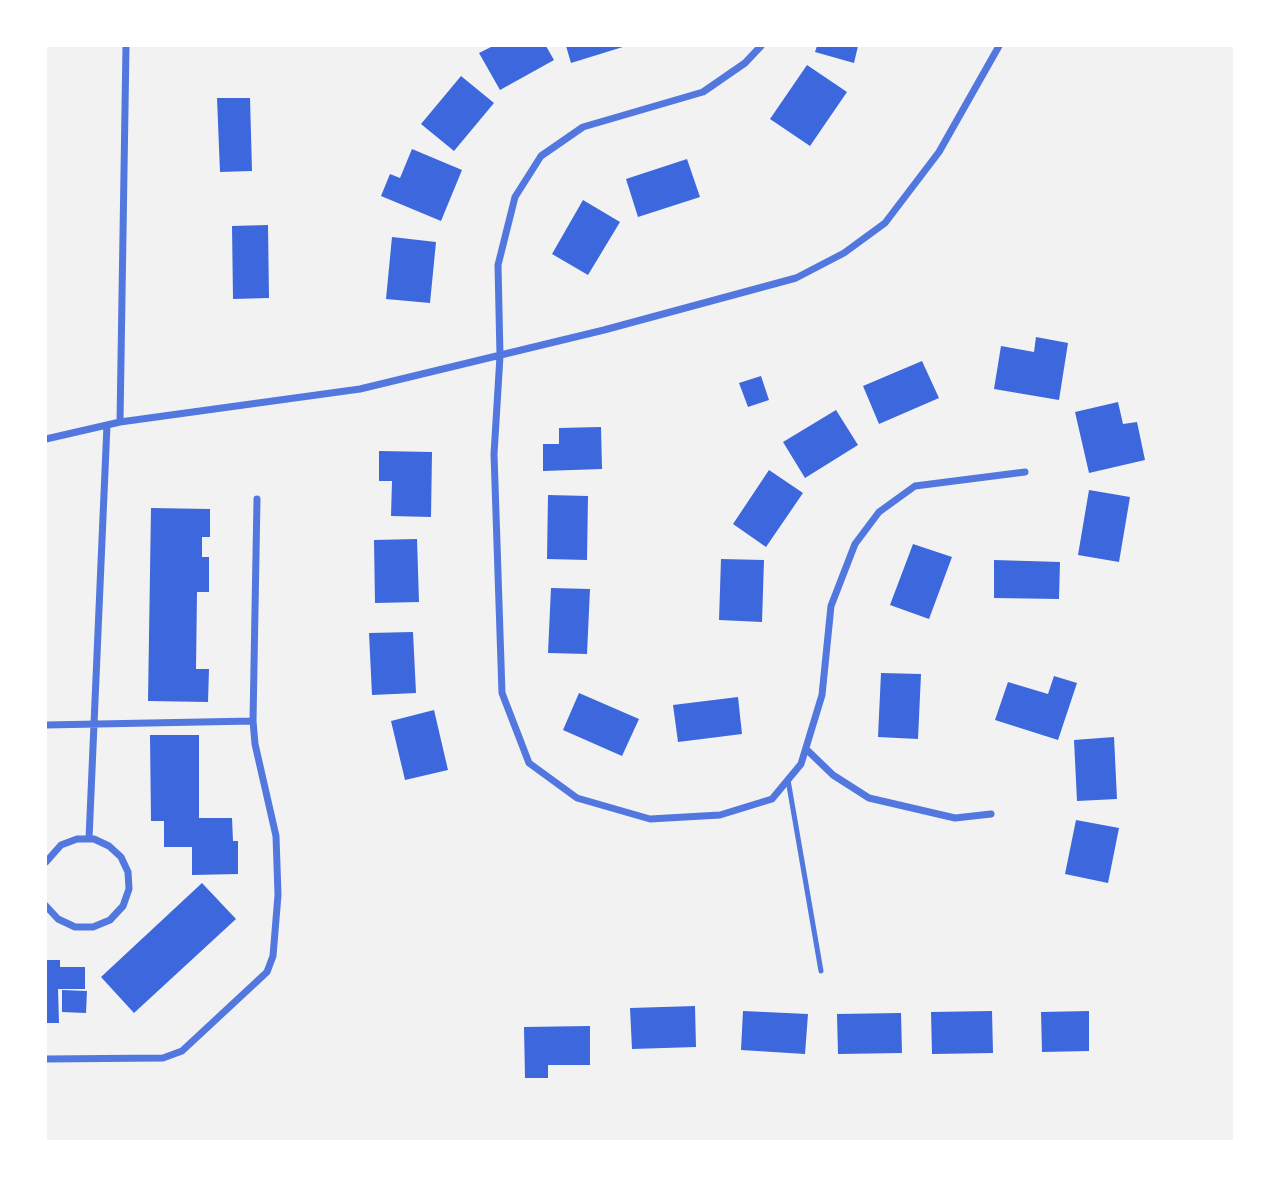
<!DOCTYPE html>
<html>
<head>
<meta charset="utf-8">
<style>
	body { margin:0 }
	#map { position:relative; width:1280px; height:1187px; overflow:hidden; background:#f2f2f2; font-family:Helvetica,sans-serif }
	canvas { display:block }
	.frame { position:absolute; inset:0; border:47px solid #fff; pointer-events:none }
</style>
</head>
<body>
<div id="map">
<canvas width="1280" height="1187"></canvas>
<div class="frame"></div>
</div>
<script>
const ctx = document.querySelector('canvas').getContext('2d');
ctx.lineJoin = 'round';
function fill(path, color) { ctx.fillStyle = color; ctx.fill(path, 'evenodd'); }
const poly = rows => new Path2D(rows.map(r => 'M' + r).join(''));
function trace(path, color, width, dash) { ctx.strokeStyle = color; ctx.lineWidth = width; ctx.lineCap = dash ? 'butt' : 'round'; ctx.setLineDash(dash || []); ctx.stroke(path); }
fill(poly([
	[493,46,546,46,554,60,500,90,479,53],
	[566,46,626,46,571,63],
	[817,46,858,46,854,63,815,52],
	[807,65,847,92,810,146,770,119],
	[461,76,494,103,454,151,421,124],
	[217,98,250,98,252,171,220,172],
	[412,149,462,170,441,221,381,196,390,174,400,178],
	[687,159,700,197,638,217,626,179],
	[583,200,620,222,588,275,552,254],
	[268,225,269,298,233,299,232,226],
	[392,237,436,242,430,303,386,299],
	[1036,337,1068,343,1059,400,994,389,1001,346,1034,352],
	[922,361,939,398,879,424,863,386],
	[761,376,769,400,748,407,739,383],
	[1118,402,1123,424,1137,422,1145,460,1089,473,1075,412],
	[836,410,858,445,805,478,783,442],
	[601,427,602,469,543,471,543,444,559,444,559,428],
	[379,451,432,452,431,517,391,516,392,481,379,481],
	[769,470,803,493,766,547,733,524],
	[1089,490,1130,497,1119,562,1078,555],
	[548,495,588,496,587,560,547,559],
	[151,508,210,509,210,537,202,537,202,557,209,557,209,592,197,592,196,669,209,669,208,702,148,701],
	[417,539,419,602,375,603,374,540],
	[913,544,952,557,929,619,890,605],
	[721,559,764,560,762,622,719,620],
	[994,560,1060,562,1059,599,994,598],
	[551,588,590,589,587,654,548,653],
	[413,632,416,693,372,695,369,633],
	[881,673,921,674,918,739,878,737],
	[1054,676,1077,683,1058,740,995,720,1008,682,1048,694],
	[579,693,639,719,622,756,563,730],
	[738,697,742,734,678,742,673,705],
	[434,710,448,770,405,780,391,721],
	[150,735,199,735,199,818,232,818,233,841,238,841,238,874,192,875,192,847,164,847,164,821,151,821],
	[1114,737,1117,799,1077,801,1074,740],
	[1076,820,1119,828,1108,883,1065,874],
	[202,883,236,919,134,1013,101,977],
	[46,960,60,960,60,967,85,967,85,989,58,989,59,1023,46,1023],
	[62,990,87,991,86,1013,62,1012],
	[695,1006,696,1047,632,1049,630,1008],
	[743,1011,808,1014,805,1054,741,1050],
	[992,1011,993,1053,932,1054,931,1012],
	[1089,1011,1089,1051,1042,1052,1041,1012],
	[901,1013,902,1053,838,1054,837,1014],
	[590,1026,590,1065,548,1065,548,1078,525,1078,524,1027]
]), '#3d67dc');
trace(poly([
	[788,780,821,971]
]), '#5277de', 5);
trace(poly([
	[761,46,745,63,703,92,583,127,541,156,515,197,498,265,500,356,494,454,502,693,529,763,577,798,650,819,720,815,772,799,801,764,822,695,831,606,855,544,879,512,915,486,1025,472],
	[120,422,126,46],
	[46,439,120,422,360,389,604,330,796,278,844,253,885,223,939,152,999,46],
	[46,725,253,721],
	[806,749,833,775,869,798,955,818,991,814],
	[89,839,107,425],
	[46,862,61,845,77,839,94,839,109,846,121,857,128,872,129,889,123,906,110,920,93,927,75,927,58,919,46,906],
	[46,1059,163,1058,182,1051,267,972,273,956,278,895,276,836,255,744,253,721,257,499]
]), '#5277de', 7);
</script>
</body>
</html>
